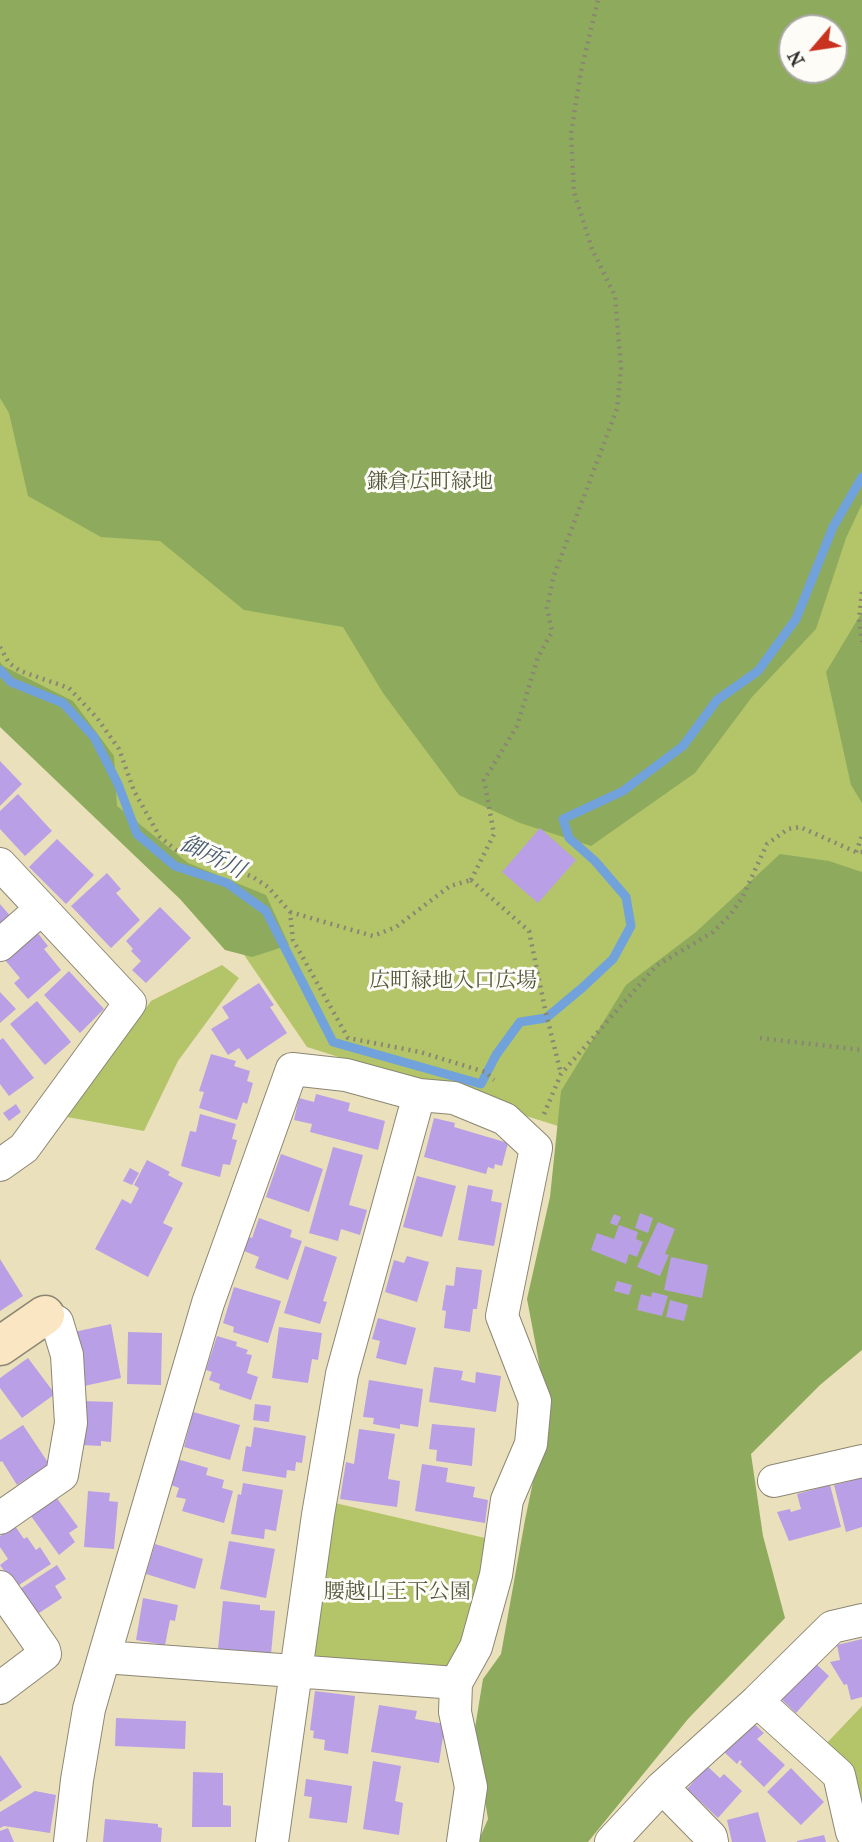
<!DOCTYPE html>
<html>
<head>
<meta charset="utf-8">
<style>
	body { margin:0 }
	#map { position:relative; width:862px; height:1842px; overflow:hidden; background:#ebe0bc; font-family:"IM FELL French Canon",serif }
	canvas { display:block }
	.north { position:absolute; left:778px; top:14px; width:70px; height:70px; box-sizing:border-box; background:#fdfcf7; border:2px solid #a9a8a5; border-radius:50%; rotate:241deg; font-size:19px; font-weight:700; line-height:28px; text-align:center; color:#2b2b2b }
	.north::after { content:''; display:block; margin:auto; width:24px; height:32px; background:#c8321e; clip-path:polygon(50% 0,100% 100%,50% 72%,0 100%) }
</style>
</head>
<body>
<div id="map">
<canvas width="862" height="1842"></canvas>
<div class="north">N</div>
</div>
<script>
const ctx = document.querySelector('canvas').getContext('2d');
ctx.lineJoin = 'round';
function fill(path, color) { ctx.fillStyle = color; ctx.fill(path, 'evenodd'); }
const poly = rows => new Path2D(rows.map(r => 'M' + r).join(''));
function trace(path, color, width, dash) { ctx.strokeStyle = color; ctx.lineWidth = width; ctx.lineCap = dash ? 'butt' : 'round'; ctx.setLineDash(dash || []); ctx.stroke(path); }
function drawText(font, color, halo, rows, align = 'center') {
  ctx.font = font + ' "IM FELL French Canon","Noto Serif JP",serif'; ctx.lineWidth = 6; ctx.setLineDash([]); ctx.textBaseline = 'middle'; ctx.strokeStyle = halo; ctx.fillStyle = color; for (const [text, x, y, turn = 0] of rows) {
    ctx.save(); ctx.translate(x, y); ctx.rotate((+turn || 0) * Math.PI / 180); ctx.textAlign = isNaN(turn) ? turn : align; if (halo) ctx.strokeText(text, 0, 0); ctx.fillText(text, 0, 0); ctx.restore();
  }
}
fill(poly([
	[0,0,862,0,862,911,577,1132,307,1047,210,905,0,705],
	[792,28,834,28,834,70,792,70],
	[222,965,239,978,178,1061,144,1131,67,1117,151,1001],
	[335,1503,485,1538,481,1594,458,1663,446,1672,322,1663,313,1653],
	[862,1706,862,1813,825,1745]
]), '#b3c568');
fill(poly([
	[0,0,862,0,862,504,846,538,816,629,752,697,695,773,591,846,520,823,459,795,383,693,343,627,244,610,160,541,101,537,28,496,9,413,0,398],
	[792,28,834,28,834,70,792,70],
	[862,612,862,803,851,785,826,672],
	[0,662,3,666,73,701,114,756,117,806,188,863,266,895,289,945,252,957,225,950,180,899,0,727],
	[780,854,829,861,862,872,862,1350,820,1385,751,1454,763,1536,785,1618,688,1719,588,1842,478,1842,488,1819,474,1734,483,1679,501,1654,525,1520,548,1410,527,1299,550,1197,561,1091,626,985,696,932]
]), '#8eaa5c');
trace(poly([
	[0,670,11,682,63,703,94,737,118,784,137,834,175,866,227,883,266,911,333,1042,481,1084,496,1055,520,1022,546,1018,582,988,613,959,631,926,626,897,595,861,569,838,563,819,623,791,683,746,717,700,758,671,796,619,833,527,862,477]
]), '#71a2db', 9);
fill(poly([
	[0,761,22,784,0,806],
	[18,794,52,831,25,856,0,829,0,811],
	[540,828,576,860,538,903,502,872],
	[57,839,94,875,66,904,29,867],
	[107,873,121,889,116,893,140,920,111,948,71,906],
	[0,904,12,918,0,928],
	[160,907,191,938,146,983,132,970,141,961,131,951,133,949,126,941],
	[37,932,48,946,44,949,61,970,28,999,14,983,20,978,5,960],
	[69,971,104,1009,80,1033,44,995],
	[259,983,274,1005,270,1007,287,1033,247,1060,239,1048,228,1055,211,1029,229,1018,222,1007],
	[0,992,16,1009,0,1023],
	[37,1001,71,1042,45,1065,10,1024],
	[3,1038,34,1078,9,1096,0,1084,0,1040],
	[211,1054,236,1061,234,1066,250,1071,247,1081,253,1083,247,1104,243,1102,237,1120,199,1108,204,1092,199,1091],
	[316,1094,350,1103,348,1111,385,1121,378,1150,310,1132,312,1124,294,1120,299,1098,314,1102],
	[16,1104,21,1112,9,1121,3,1113],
	[200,1114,236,1124,232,1139,237,1140,230,1165,223,1164,220,1177,181,1166,190,1131,196,1132],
	[434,1118,455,1123,454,1127,508,1143,502,1166,495,1164,494,1169,488,1167,486,1174,424,1157],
	[333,1147,363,1155,349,1205,367,1210,360,1235,341,1229,338,1241,309,1233],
	[281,1154,323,1169,309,1212,266,1197],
	[147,1160,170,1172,168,1175,183,1183,163,1223,173,1228,148,1277,95,1249,122,1199,131,1204,139,1188,134,1185],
	[130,1168,139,1173,132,1185,123,1181],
	[417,1176,456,1186,442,1237,403,1227],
	[468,1185,493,1190,491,1201,502,1203,494,1246,458,1240],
	[640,1213,653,1218,648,1233,635,1228],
	[614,1214,621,1217,617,1226,610,1223],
	[259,1218,292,1230,290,1237,302,1241,288,1280,255,1268,259,1257,244,1251,248,1237,252,1238],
	[658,1222,675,1229,665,1254,669,1255,660,1276,637,1267],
	[619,1225,638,1232,636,1239,643,1242,637,1257,629,1254,626,1264,591,1250,597,1233,614,1239],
	[305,1246,337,1257,323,1301,327,1302,320,1324,284,1313],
	[407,1256,429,1262,417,1302,385,1292,394,1260,404,1263],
	[671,1257,708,1265,702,1298,664,1290],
	[0,1259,23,1296,0,1311],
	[456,1267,482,1270,477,1309,473,1309,470,1332,444,1328,446,1311,442,1310,446,1285,454,1286],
	[617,1281,632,1285,629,1295,614,1291],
	[234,1287,281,1301,268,1343,233,1332,234,1327,223,1323],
	[652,1292,668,1296,662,1316,637,1310,641,1294,651,1297],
	[670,1300,688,1305,684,1321,666,1317],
	[378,1318,416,1328,406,1365,376,1358,380,1341,372,1339],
	[111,1324,121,1378,84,1386,74,1332],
	[279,1327,322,1333,318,1360,312,1359,308,1383,272,1378],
	[128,1332,162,1333,161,1385,127,1384],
	[217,1336,237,1342,236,1346,248,1350,246,1354,252,1355,247,1373,258,1377,251,1400,219,1389,220,1384,209,1380,212,1372,206,1370],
	[28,1358,55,1394,22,1418,0,1388,0,1378],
	[434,1367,463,1371,461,1380,475,1383,476,1372,501,1376,496,1412,429,1402],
	[369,1380,423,1389,418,1427,400,1424,400,1429,373,1424,374,1418,363,1417],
	[83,1401,113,1402,111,1442,101,1441,101,1446,82,1445],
	[255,1404,271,1406,269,1422,253,1420],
	[193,1412,240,1425,230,1460,184,1447],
	[432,1424,475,1428,472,1466,436,1461,437,1450,429,1449],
	[23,1425,49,1464,17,1485,2,1461,0,1462,0,1440],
	[254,1427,306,1436,302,1463,296,1462,295,1471,287,1470,286,1478,242,1471,246,1446,251,1447],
	[359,1429,395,1434,388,1479,400,1481,397,1507,340,1499,346,1462,354,1464],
	[177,1459,208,1468,206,1475,224,1480,222,1488,233,1491,224,1523,182,1511,186,1499,176,1497,179,1488,171,1485],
	[422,1464,448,1468,446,1482,475,1487,473,1497,488,1500,485,1523,415,1511],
	[862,1474,862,1527,846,1532,834,1485,850,1481,849,1478],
	[243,1483,283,1490,276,1531,265,1529,264,1539,231,1534,238,1494,241,1495],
	[830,1485,841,1527,789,1541,777,1512,790,1509,791,1512,801,1509,797,1494],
	[88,1491,110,1493,109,1501,118,1502,114,1549,84,1547],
	[56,1497,78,1527,69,1533,75,1542,59,1555,31,1516],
	[15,1526,24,1539,27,1537,36,1550,40,1547,51,1564,19,1585,15,1579,12,1582,0,1565,8,1559,0,1547,0,1536],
	[229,1541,275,1549,266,1598,220,1589],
	[155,1544,203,1559,195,1589,146,1574],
	[57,1565,66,1579,55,1586,62,1598,36,1615,20,1589],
	[143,1598,178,1605,175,1621,170,1620,165,1645,136,1640],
	[223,1601,260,1605,260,1610,275,1611,271,1654,218,1649],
	[862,1639,862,1697,851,1700,847,1684,844,1685,830,1662,840,1660,837,1645],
	[814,1662,829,1676,796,1713,780,1698],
	[315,1691,355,1696,348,1754,324,1750,325,1740,313,1738,314,1731,310,1730],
	[379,1705,417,1711,415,1719,445,1724,439,1763,371,1752],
	[116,1718,186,1721,185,1749,115,1746],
	[752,1722,764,1733,757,1739,785,1765,764,1787,740,1764,742,1762,740,1760,737,1764,724,1752],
	[0,1755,22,1787,0,1802],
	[373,1761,401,1766,395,1801,403,1803,399,1835,363,1829],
	[707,1766,720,1778,724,1774,742,1791,718,1818,687,1789],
	[791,1768,824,1802,801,1825,767,1792],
	[193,1772,223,1773,223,1805,231,1806,231,1827,192,1827],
	[306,1779,352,1786,347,1823,309,1818,312,1797,304,1796],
	[35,1791,56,1795,50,1833,4,1826,0,1828,0,1812],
	[758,1812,766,1842,732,1842,727,1820],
	[105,1819,158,1824,158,1827,162,1828,161,1842,103,1842],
	[8,1828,14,1842,0,1842,0,1831],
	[824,1835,826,1842,797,1842,797,1841]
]), '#b99fe5');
const street = poly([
	[0,864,130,1003,24,1148,0,1165],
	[0,945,41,909],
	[774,1481,862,1461],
	[0,1518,62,1475,71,1423,67,1355,57,1322,45,1315],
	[0,1587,44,1650,45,1654,0,1688],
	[456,1683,455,1712,471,1787,463,1842],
	[757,1701,839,1775,852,1832],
	[662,1787,711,1837,712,1842],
	[70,1842,77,1780,89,1709,104,1657,208,1303,292,1069,346,1075,419,1095,454,1098,505,1119,536,1148,502,1316,535,1401,531,1444,507,1500,496,1575,476,1647,456,1683,104,1657],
	[272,1842,318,1515,342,1374,419,1095],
	[611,1842,662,1787,757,1701,832,1627,862,1620]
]);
const secondary = poly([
	[0,1346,45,1315]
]);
trace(street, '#8b8674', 34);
trace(secondary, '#8b8674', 41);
trace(poly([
	[862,592,859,619,862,642],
	[0,647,9,663,20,671,69,688,97,718,119,749,134,791,160,837,176,850,231,868,253,877,268,887,290,912,293,940,348,1038,420,1052,485,1072,494,1080],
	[856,852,862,836],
	[471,880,494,834,484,780,517,726,538,657,552,632,547,608,553,578,617,409,621,368,615,296,592,249,574,192,571,134,581,71,598,0],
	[471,880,529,931,545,1009,561,1074],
	[290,912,373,936,396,927,450,886,471,880],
	[760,1038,862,1050],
	[544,1114,561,1074,656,966,713,932,731,914,742,898,767,844,788,829,800,827,856,852,862,852]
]), '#8b8674', 4.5, [2, 5]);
trace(street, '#fff', 32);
trace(secondary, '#fbe6c3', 38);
drawText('21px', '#54593d', '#fdfcf7', [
	["鎌倉広町緑地",430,483],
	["広町緑地入口広場",453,982],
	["腰越山王下公園",397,1593]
]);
drawText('italic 23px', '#475b71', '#fdfcf7', [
	["御所川",212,858,26]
]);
</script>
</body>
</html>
